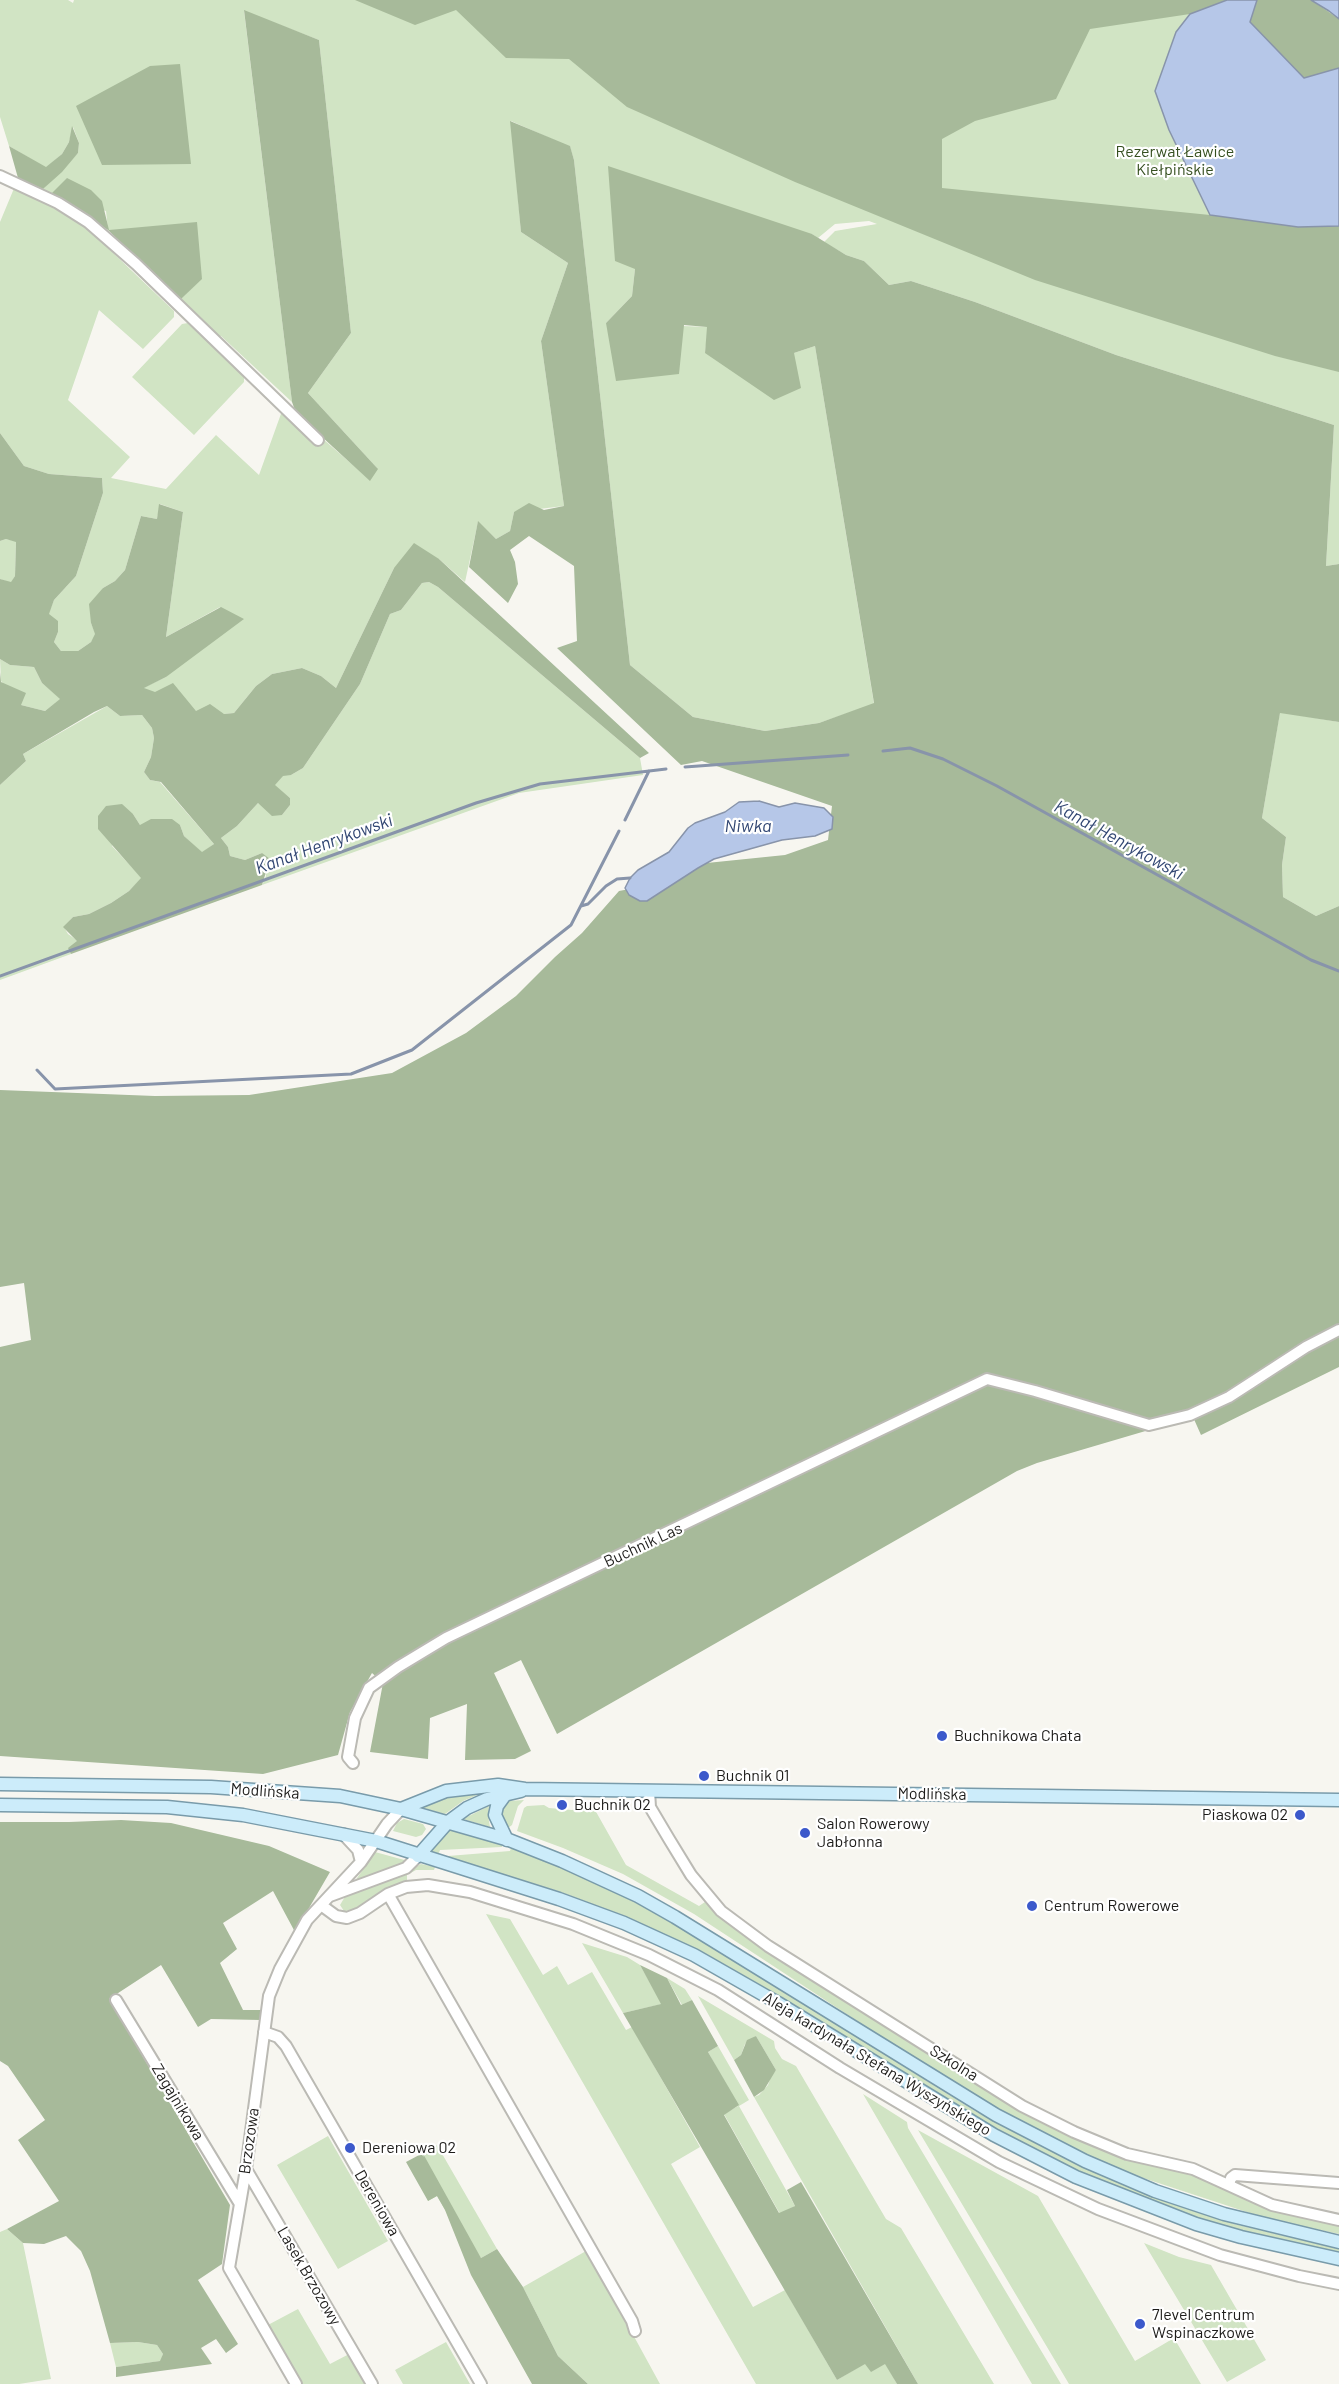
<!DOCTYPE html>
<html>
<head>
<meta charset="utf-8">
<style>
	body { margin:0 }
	canvas { display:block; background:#f7f6f0 }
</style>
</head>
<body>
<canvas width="1339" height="2384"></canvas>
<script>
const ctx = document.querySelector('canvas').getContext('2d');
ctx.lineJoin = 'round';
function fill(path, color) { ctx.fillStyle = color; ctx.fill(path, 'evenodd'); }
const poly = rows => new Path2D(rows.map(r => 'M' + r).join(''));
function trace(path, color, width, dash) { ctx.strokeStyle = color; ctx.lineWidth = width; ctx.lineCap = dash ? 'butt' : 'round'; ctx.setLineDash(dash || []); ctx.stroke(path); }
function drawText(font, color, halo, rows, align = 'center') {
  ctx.font = font + ' Barlow,sans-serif'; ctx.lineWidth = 4.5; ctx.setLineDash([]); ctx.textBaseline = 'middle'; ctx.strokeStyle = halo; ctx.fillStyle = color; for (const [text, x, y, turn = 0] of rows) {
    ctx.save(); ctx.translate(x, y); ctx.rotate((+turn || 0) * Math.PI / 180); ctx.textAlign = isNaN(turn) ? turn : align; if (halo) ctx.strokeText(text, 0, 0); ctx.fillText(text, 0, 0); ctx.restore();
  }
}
fill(poly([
	[0,0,68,0,73,3,74,0,1339,0,1339,564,1326,566,1334,425,1116,355,975,302,911,281,889,285,864,261,846,255,824,242,835,231,877,224,869,221,835,224,818,238,812,234,635,269,632,296,606,323,708,327,705,353,794,353,815,346,874,704,819,723,765,731,693,717,630,665,574,160,570,147,511,121,521,232,568,263,541,341,564,506,514,512,510,531,496,539,478,522,465,582,439,559,394,568,336,688,321,676,302,668,272,674,256,686,234,713,224,714,196,711,143,688,166,677,220,607,166,637,183,512,160,504,157,519,141,516,125,570,115,581,103,588,91,623,96,635,91,642,78,651,61,651,54,642,58,632,48,615,54,600,76,576,103,493,102,478,49,474,24,466,0,433,0,222,15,186,52,206,88,229,174,311,174,317,143,349,99,310,68,400,130,457,111,478,166,489,216,435,259,475,282,411,315,442,323,439,370,480,377,468,308,393,351,333,319,40,244,11,292,402,221,336,217,337,180,300,202,278,108,230,106,211,50,194,43,189,78,153,79,143,73,127,69,142,62,154,46,168,9,146,0,117],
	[188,323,244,376,244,382,194,435,132,377,182,324],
	[6,539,16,541,15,576,11,583,0,579,0,541],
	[429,582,438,587,640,758,643,775,519,793,262,885,266,876,262,853,245,860,230,856,228,847,221,838,237,826,258,803,282,815,290,805,290,798,274,785,283,775,291,775,303,768,360,684,390,614,401,610,422,583],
	[0,659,10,665,34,667,42,683,61,699,45,711,21,705,1,681],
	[107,706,120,716,142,715,152,728,154,738,151,757,144,772,150,780,160,782,214,844,202,853,184,836,180,825,140,825,133,814,112,846,142,878,129,891,111,903,89,914,73,917,64,927,68,934,78,941,69,948,71,954,0,980,0,785,26,761,23,754],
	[1280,712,1339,722,1339,906,1316,916,1283,897,1282,865,1286,837,1262,818],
	[482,1793,463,1801,445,1814,420,1807,446,1797],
	[524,1800,518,1806,512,1825,508,1828,501,1823,500,1808,508,1801],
	[544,1805,549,1808,572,1810,581,1807,595,1810,626,1865,699,1906,705,1902,743,1935,915,2045,1081,2140,1132,2161,1200,2177,1339,2224,1339,2234,1268,2219,1134,2175,1077,2150,1013,2117,909,2055,694,1914,623,1874,563,1848,517,1831,524,1808,527,1806],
	[489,1806,488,1816,490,1827,463,1819],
	[404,1819,423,1824,426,1829,422,1835,416,1837,393,1831,397,1823],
	[451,1829,502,1845,502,1847,440,1850,438,1855,428,1852],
	[511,1848,576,1873,628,1898,686,1930,975,2111,1067,2159,1182,2206,1234,2224,1339,2249,1339,2254,1232,2228,1180,2212,1104,2183,1064,2164,971,2115,799,2009,735,1971,677,1941,619,1914,558,1891,447,1858,448,1856,510,1851],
	[375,1852,408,1861,399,1867,370,1875,355,1881],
	[421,1864,435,1867,434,1870,416,1870,407,1875,407,1881,380,1893,355,1910,344,1911,340,1905,346,1895,407,1872],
	[486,1914,510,1919,543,1975,557,1966,568,1985,592,1972,626,2030,632,2027,700,2147,671,2164,753,2307,785,2290,837,2380,865,2363,886,2364,897,2384,756,2384],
	[582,1943,627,1957,640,1965,662,2004,623,2013],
	[667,1978,685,1989,692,2000,682,2005],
	[698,1996,774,2041,775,2048,782,2059,796,2066,886,2219,901,2228,994,2384,918,2384,754,2097,759,2095,768,2085,771,2076,776,2070,756,2036,745,2044,741,2055,734,2060],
	[718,2046,749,2100,739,2106,795,2206,780,2214,724,2114,738,2106,708,2052],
	[863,2094,907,2122,908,2128,1061,2384,1032,2384],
	[918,2130,1038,2196,1135,2361,1174,2338,1201,2384,1069,2384],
	[328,2136,388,2241,338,2269,277,2165],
	[437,2145,497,2249,481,2258,450,2218,437,2196,428,2201,421,2150,423,2153],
	[7,2229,23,2243,51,2379,19,2384,0,2384,0,2232],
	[1144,2243,1179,2257,1211,2265,1266,2360,1227,2382],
	[586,2251,625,2320,660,2384,588,2384,558,2356,523,2287],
	[298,2309,330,2364,351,2353,369,2384,299,2384,266,2326],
	[138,2342,157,2345,163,2354,161,2361,116,2367,110,2343],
	[446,2342,470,2384,403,2384,395,2370]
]), '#d1e4c4');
fill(poly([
	[355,0,1227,0,1190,14,1090,29,1056,99,975,121,942,139,942,188,1210,215,1298,227,1339,226,1339,372,1275,356,1035,280,795,182,627,107,569,59,506,58,456,10,415,25],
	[1257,0,1311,0,1339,19,1339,68,1304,79,1250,22],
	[244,10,319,40,351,333,308,393,378,469,370,481,296,413,292,402],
	[180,64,191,164,102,165,76,106,150,66],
	[510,121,570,146,574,160,630,665,693,717,765,731,819,723,874,703,815,346,794,353,801,388,774,400,705,353,707,327,684,325,679,374,616,381,606,323,632,296,635,269,615,261,608,166,812,234,846,255,864,261,889,285,911,281,975,302,1116,355,1334,425,1326,566,1339,564,1339,722,1280,713,1262,818,1286,837,1282,865,1283,897,1316,916,1339,906,1339,1367,1201,1435,1193,1417,1037,1463,1017,1471,557,1734,521,1660,494,1673,531,1751,515,1759,465,1760,467,1704,430,1718,428,1759,370,1752,383,1683,372,1673,350,1712,338,1755,263,1774,0,1756,0,1347,31,1340,24,1283,0,1287,0,1090,155,1096,249,1095,392,1073,466,1033,516,996,555,957,582,933,619,891,635,888,697,864,785,855,828,840,832,806,702,761,681,765,557,648,577,641,574,566,529,536,510,550,515,562,518,584,508,603,469,567,478,521,496,539,510,531,514,512,529,503,544,510,564,506,541,341,568,263,521,232],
	[72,126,79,143,78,153,62,172,43,189,18,178,9,146,46,167,62,154,69,142],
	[67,178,91,190,102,201,109,230,197,222,202,279,180,300,108,230,51,194],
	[0,433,24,466,49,474,102,478,103,493,76,576,54,600,49,614,58,621,58,632,54,642,61,651,78,651,91,642,95,634,91,623,89,604,103,588,115,581,125,570,141,516,157,519,159,504,183,512,166,637,221,607,244,619,166,677,144,688,155,692,173,683,196,711,210,704,224,714,234,713,256,686,272,674,302,668,321,676,336,688,394,568,414,543,439,559,649,753,640,758,438,587,429,582,422,583,401,610,390,614,360,684,303,768,291,775,283,776,275,785,290,798,290,805,282,815,272,816,258,803,237,826,221,838,228,847,230,856,245,860,262,853,270,859,262,885,71,954,68,948,77,941,63,927,73,917,89,914,111,903,129,891,141,878,98,829,98,816,106,806,122,804,133,814,140,825,151,819,172,819,180,825,184,836,202,852,214,844,161,782,150,780,144,772,151,757,154,738,152,728,142,715,120,716,107,706,94,712,23,754,26,761,0,785,0,672,1,682,26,693,21,705,45,711,60,699,42,683,34,667,10,665,0,659,0,579,11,582,15,576,16,542,6,539,0,541],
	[121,1820,171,1823,269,1846,330,1872,295,1932,273,1891,223,1923,237,1949,220,1963,243,2010,261,2010,261,2020,211,2019,198,2027,161,1965,109,1999,230,2205,222,2264,198,2280,238,2344,226,2353,216,2339,201,2348,212,2364,116,2377,116,2367,160,2361,163,2354,157,2345,138,2342,110,2343,90,2271,81,2251,66,2236,44,2244,23,2243,7,2229,59,2201,18,2140,45,2120,8,2066,0,2061,0,1822,69,1822],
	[640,1965,667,1978,681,2005,692,2000,718,2046,708,2052,739,2105,724,2115,779,2213,795,2206,787,2190,801,2182,918,2384,897,2384,885,2364,871,2372,865,2364,837,2380,623,2013,661,2004],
	[756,2036,776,2070,764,2090,754,2097,734,2060,741,2055,747,2040],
	[421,2150,481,2258,497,2249,523,2287,558,2356,588,2384,532,2384,471,2275,445,2210,437,2196,428,2201,406,2162,421,2154,424,2157]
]), '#a7ba9a');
const water = poly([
	[1227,0,1257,0,1250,22,1304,78,1339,68,1339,226,1298,227,1210,215,1169,130,1155,91,1176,32,1190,14,1227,0],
	[1311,0,1339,0,1339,19,1329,11,1311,0],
	[759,801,779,807,795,803,824,808,833,817,832,829,815,836,782,840,714,859,698,868,647,901,640,901,629,895,625,888,630,878,638,870,669,852,688,828,695,823,725,812,739,802,759,801]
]);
fill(water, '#b6c7e8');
trace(water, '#8894aa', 1.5);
trace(poly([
	[883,751,910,748,943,759,997,786,1311,960,1339,971],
	[685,767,848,755],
	[625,820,649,771],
	[581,906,588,904,606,886,617,879,630,878],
	[0,976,476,803,540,784,666,769],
	[37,1070,55,1089,351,1074,412,1050,571,925,619,831]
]), '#8894aa', 3);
const minor = poly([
	[0,176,58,203,88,222,136,264,318,440],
	[353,1763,348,1757,355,1718,369,1688,398,1667,446,1638,987,1379,1035,1391,1149,1425,1190,1415,1229,1397,1306,1347,1339,1330],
	[649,1791,650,1807,669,1839,691,1875,721,1911,768,1946,1022,2106,1074,2132,1127,2154,1193,2169,1272,2205,1339,2220],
	[343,1834,358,1850,361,1862],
	[388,1894,632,2321,635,2331],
	[330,1896,406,1868,418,1856],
	[321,1905,336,1916,347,1918,360,1913,388,1894,406,1887,428,1885,470,1892,573,1924,649,1955,718,1990,840,2068,999,2162,1098,2209,1220,2255,1299,2276,1339,2284],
	[116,2000,240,2204],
	[264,2032,278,2037,286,2046,481,2384],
	[246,2169,372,2384],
	[1229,2185,1231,2178,1235,2175,1339,2183],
	[296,2384,229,2268,246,2169,269,1996,280,1969,307,1920,361,1862,387,1824,401,1809]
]);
const major = poly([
	[0,1784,211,1787,340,1796,401,1809,509,1840,562,1861,638,1896,675,1917,996,2115,1085,2161,1155,2191,1224,2214,1339,2242],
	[505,1795,497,1806,495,1815,507,1840],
	[0,1805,167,1807,243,1815,376,1841,559,1899,624,1923,694,1955,778,2003,994,2135,1076,2177,1196,2224,1241,2237,1339,2259],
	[401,1809,446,1791,498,1785,525,1789,1339,1800],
	[418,1856,448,1822,467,1808,487,1799,521,1791]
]);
trace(minor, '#bbbab4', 14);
trace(major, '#799baa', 15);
trace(minor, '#fff', 10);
trace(major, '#ccecfa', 12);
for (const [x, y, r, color] of [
	[942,1736,6,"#3c59cb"],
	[704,1776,6,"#3c59cb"],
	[562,1805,6,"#3c59cb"],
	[1300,1815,6,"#3c59cb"],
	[805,1833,6,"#3c59cb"],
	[1032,1906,6,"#3c59cb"],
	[350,2148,6,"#3c59cb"],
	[1140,2324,6,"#3c59cb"]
]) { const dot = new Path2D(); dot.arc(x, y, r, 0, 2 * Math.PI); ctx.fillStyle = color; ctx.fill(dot); trace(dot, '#fff', 2); }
drawText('16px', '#354f1f', '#fff', [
	["Rezerwat Ławice",1175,152],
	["Kiełpińskie",1175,170]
]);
drawText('16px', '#1d1c1a', '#fff', [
	["Buchnik Las",643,1545,-25],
	["Modlińska",265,1791,4],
	["Modlińska",932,1794,1],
	["Szkolna",954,2063,32],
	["Aleja kardynała Stefana Wyszyńskiego",877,2064,31],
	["Zagajnikowa",178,2102,59],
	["Brzozowa",249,2141,-82],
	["Dereniowa",377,2203,60],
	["Lasek Brzozowy",309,2276,60]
]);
drawText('16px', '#1d1c1a', '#fff', [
	["Buchnikowa Chata",954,1736],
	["Buchnik 01",716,1776],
	["Buchnik 02",574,1805],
	["Piaskowa 02",1288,1815,"right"],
	["Salon Rowerowy",817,1824],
	["Jabłonna",817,1842],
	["Centrum Rowerowe",1044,1906],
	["Dereniowa 02",362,2148],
	["7level Centrum",1152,2315],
	["Wspinaczkowe",1152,2333]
], 'left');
drawText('italic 18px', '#324773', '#fff', [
	["Niwka",748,826],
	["Kanał Henrykowski",1119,840,29],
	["Kanał Henrykowski",324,844,-20]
]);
</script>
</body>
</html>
